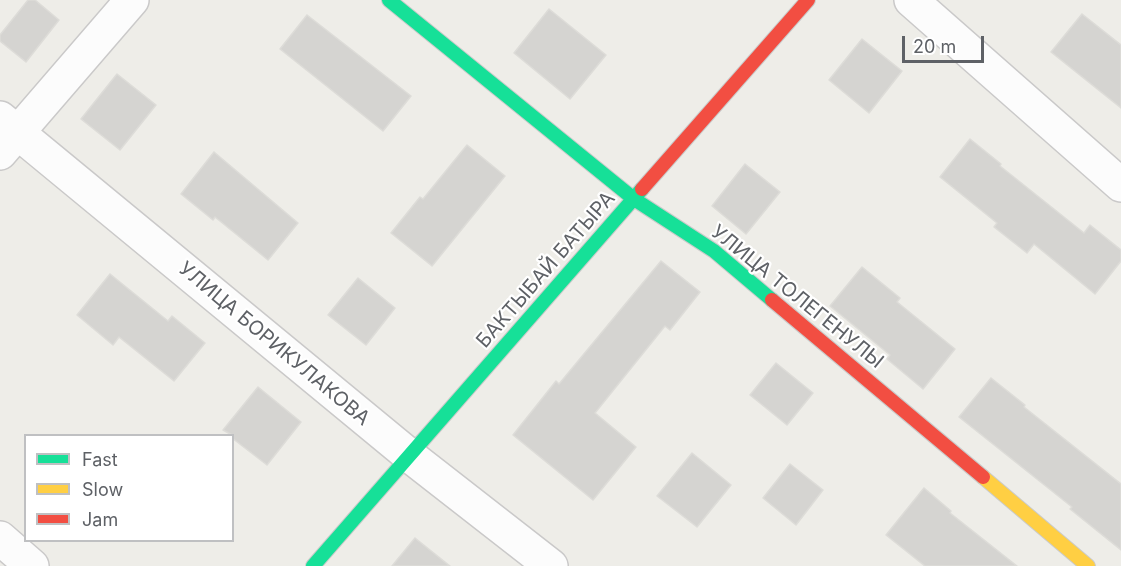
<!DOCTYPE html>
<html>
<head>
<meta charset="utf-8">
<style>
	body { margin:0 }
	#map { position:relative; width:1121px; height:566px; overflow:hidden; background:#eeede8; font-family:Inter,sans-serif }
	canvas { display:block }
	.legend { position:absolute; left:24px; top:434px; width:210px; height:108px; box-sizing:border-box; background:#fff; border:2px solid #bfc0c2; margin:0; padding:8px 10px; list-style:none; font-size:18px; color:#5e6166 }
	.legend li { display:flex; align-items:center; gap:12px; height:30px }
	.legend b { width:30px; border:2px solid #bfc0c2 }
	.scale { position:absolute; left:902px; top:36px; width:82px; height:27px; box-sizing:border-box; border:3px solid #5e6166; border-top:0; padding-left:8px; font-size:18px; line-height:21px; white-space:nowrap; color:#5e6166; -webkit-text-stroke:4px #fff; paint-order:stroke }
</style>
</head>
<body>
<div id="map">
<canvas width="1121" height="566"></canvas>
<ul class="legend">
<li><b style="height:8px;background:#16e098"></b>Fast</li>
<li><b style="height:8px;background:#ffcf43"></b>Slow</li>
<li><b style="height:8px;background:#f24e42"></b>Jam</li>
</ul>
<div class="scale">20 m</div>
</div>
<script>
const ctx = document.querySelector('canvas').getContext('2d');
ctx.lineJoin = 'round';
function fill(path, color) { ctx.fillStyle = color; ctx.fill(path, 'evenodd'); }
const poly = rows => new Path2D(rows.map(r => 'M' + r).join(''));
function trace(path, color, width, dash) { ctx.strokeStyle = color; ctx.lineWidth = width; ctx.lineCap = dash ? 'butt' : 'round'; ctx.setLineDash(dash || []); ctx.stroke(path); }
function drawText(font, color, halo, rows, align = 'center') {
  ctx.font = font + ' Inter,sans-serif'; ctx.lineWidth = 4.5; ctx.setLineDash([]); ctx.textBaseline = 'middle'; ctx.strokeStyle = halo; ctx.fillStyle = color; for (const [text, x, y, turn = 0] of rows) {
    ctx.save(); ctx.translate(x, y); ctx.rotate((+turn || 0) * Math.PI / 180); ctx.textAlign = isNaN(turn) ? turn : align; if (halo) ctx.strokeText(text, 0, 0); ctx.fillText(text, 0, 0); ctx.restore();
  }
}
const building = poly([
	[28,0,35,0,59,20,26,62,0,41,0,35,28,0],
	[549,9,606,55,570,99,514,53,549,9],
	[1082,14,1121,45,1121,108,1051,52,1082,14],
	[307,15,411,96,383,131,280,49,307,15],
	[862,39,902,71,869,113,829,80,862,39],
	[117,74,156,105,120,150,81,119,117,74],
	[970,139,1001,164,1000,166,1084,233,1090,225,1121,250,1121,261,1095,294,1034,244,1027,253,994,227,997,223,940,177,970,139],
	[467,145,505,176,432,266,391,233,420,197,423,199,467,145],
	[214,152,298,223,268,260,215,217,213,220,181,194,214,152],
	[745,164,780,192,746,234,712,206,745,164],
	[661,261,700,292,670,330,665,326,595,413,636,447,593,500,513,435,556,381,559,384,661,261],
	[862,267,900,298,897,302,955,349,923,389,887,359,890,355,830,306,862,267],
	[110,274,168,321,172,316,205,343,174,381,119,337,113,345,77,315,110,274],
	[358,278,395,308,366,345,328,315,358,278],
	[776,363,813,393,787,425,750,395,776,363],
	[991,378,1025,405,1024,407,1121,484,1121,550,1070,509,1072,507,959,417,991,378],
	[258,387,301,422,267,465,232,438,232,435,223,430,258,387],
	[692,453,731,485,697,527,657,496,692,453],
	[790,464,823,490,796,525,763,498,790,464],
	[924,488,951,511,950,513,1017,566,925,566,886,535,924,488],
	[415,538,450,566,392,566,415,538]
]);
fill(building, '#d5d4d1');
trace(building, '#dddcd8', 1.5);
const street = poly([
	[911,0,1121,185],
	[0,118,410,456,551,566],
	[0,153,132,0],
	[0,538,32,566]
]);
const fast = poly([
	[389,0,634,199,714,251,772,300],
	[313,566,642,189]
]);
const slow = poly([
	[983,477,1088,566]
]);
const jam = poly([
	[642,189,808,0],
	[772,300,983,477]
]);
trace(street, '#cac9c9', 36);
trace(fast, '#cacbca', 16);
trace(slow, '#cacbca', 16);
trace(jam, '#cacbca', 16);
trace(street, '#fcfcfc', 33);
trace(fast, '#16e098', 14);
trace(slow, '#ffcf43', 14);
trace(jam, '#f24e42', 14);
drawText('20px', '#5e6166', '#fff', [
	["БАКТЫБАЙ БАТЫРА",546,270,-49],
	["УЛИЦА ТОЛЕГЕНУЛЫ",797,297,39],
	["УЛИЦА БОРИКУЛАКОВА",274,344,40]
]);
</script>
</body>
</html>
